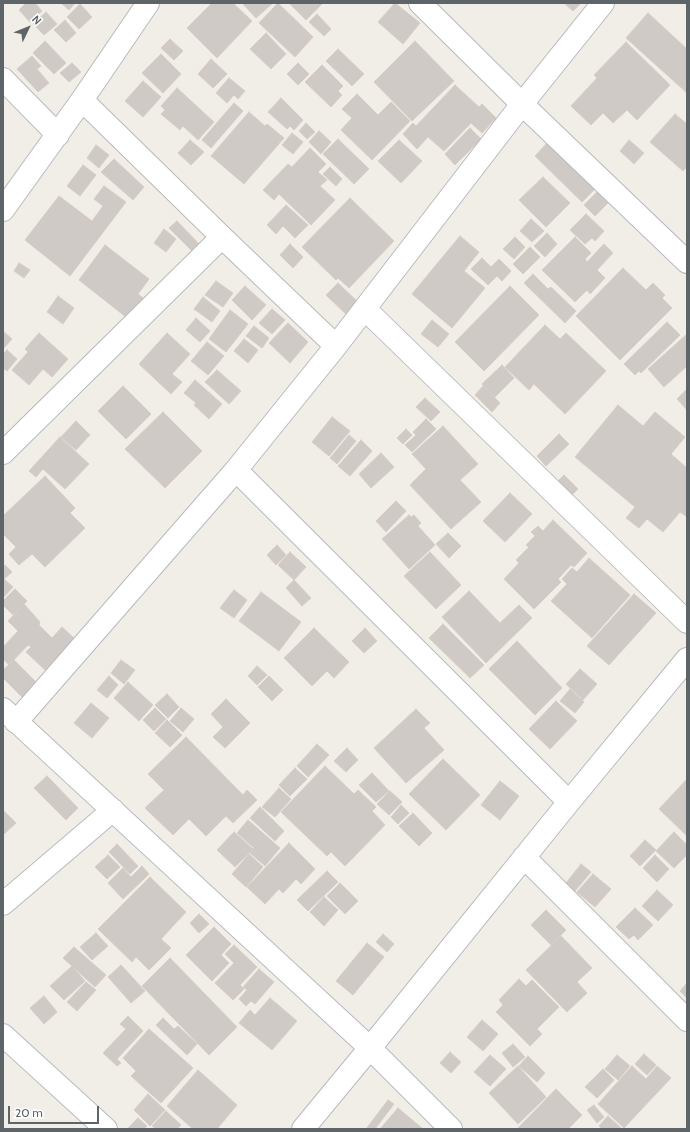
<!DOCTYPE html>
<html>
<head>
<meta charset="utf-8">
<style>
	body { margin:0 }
	#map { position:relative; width:690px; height:1132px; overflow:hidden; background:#f1ede7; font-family:Cabin,sans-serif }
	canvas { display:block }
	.frame { position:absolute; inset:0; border:4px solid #5e6568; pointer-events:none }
	.north { position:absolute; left:8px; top:8px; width:40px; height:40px; -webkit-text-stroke:3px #fff; paint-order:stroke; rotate:47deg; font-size:11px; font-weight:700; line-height:16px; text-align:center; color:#5e6568 }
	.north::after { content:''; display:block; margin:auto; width:14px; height:18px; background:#5e6568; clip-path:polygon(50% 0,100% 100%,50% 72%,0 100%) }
	.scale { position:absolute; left:8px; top:1106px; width:91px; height:18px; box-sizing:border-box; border:2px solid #5e6568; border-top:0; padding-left:5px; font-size:12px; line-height:14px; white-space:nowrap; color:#5e6568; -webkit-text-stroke:3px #fff; paint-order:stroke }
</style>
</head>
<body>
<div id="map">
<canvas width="690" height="1132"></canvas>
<div class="frame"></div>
<div class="north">N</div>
<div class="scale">20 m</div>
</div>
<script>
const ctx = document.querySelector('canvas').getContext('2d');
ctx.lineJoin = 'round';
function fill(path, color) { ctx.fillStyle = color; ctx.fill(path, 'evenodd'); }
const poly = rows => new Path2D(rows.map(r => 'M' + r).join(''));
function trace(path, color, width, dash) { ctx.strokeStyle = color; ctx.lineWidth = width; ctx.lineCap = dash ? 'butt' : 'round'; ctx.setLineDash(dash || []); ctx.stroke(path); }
const building = poly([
	[26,3,35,3,42,11,30,22,19,10,26,3],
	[61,3,75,3,69,10,61,3],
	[212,3,233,3,252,21,217,58,187,28,212,3],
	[242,3,273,3,256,18,242,3],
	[278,3,313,37,295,57,259,23,278,3],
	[289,3,323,3,306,20,289,3],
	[395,3,420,23,403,44,378,22,395,3],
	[564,3,581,3,573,11,564,3],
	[80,4,92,17,79,29,67,17,80,4],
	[46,12,57,24,44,35,33,24,46,12],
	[648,13,687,49,687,93,626,38,648,13],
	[317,14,331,29,324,36,309,22,317,14],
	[65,20,76,33,66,42,54,30,65,20],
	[266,33,286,54,271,69,250,49,266,33],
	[170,39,183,51,174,60,161,48,170,39],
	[45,41,66,63,54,74,33,53,45,41],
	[415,41,454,81,412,121,374,82,415,41],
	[626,42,670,85,637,120,627,110,613,123,603,113,591,125,571,106,597,78,594,75,626,42],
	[338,49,364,74,352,86,326,61,338,49],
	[161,54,181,74,163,93,142,73,161,54],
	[32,56,41,66,37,69,49,83,38,92,17,69,32,56],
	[211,59,227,74,213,88,198,74,211,59],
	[72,63,81,72,69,82,60,73,72,63],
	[298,63,309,74,298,85,287,74,298,63],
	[322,65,343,86,338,91,342,95,331,107,305,82,322,65],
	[229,78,245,91,238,99,234,95,227,103,216,93,229,78],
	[143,81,161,97,143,117,125,101,143,81],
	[455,85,479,107,482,104,496,118,482,133,471,123,444,151,428,137,417,149,403,134,413,123,416,126,455,85],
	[177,88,214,122,198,140,183,126,180,130,161,114,165,110,161,106,177,88],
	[357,94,378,115,391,102,410,121,372,160,341,130,352,118,342,109,357,94],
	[281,98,303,120,294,130,290,126,287,129,268,112,281,98],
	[234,103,243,111,211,148,202,140,234,103],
	[249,112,265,126,267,124,284,138,244,184,211,156,249,112],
	[675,114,687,124,687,167,683,171,650,142,675,114],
	[306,123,315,132,307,139,299,131,306,123],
	[470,128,481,139,455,165,445,154,470,128],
	[319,131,331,142,321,154,309,142,319,131],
	[292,133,303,142,293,154,282,145,292,133],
	[338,139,369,169,354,184,323,154,338,139],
	[190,140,204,152,191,165,178,153,190,140],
	[399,140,422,161,401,183,378,161,399,140],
	[629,140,644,153,634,164,620,151,629,140],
	[547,143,595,189,582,202,535,156,547,143],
	[96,145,109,155,99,168,87,158,96,145],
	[310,148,326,164,318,172,327,180,320,186,335,200,311,225,279,194,274,200,263,190,288,164,292,167,310,148],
	[114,159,144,187,133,200,101,172,114,159],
	[83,165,96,175,80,196,67,186,83,165],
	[330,167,342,179,336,186,323,174,330,167],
	[543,177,570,203,546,227,519,200,543,177],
	[104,186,126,202,70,276,25,240,59,196,92,221,103,206,94,199,104,186],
	[597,192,608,203,595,216,584,205,597,192],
	[350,198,394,241,349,288,338,278,336,280,302,247,350,198],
	[286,205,308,225,295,238,283,226,276,234,267,225,286,205],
	[586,214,604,231,595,241,592,238,585,244,570,230,586,214],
	[531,219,544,231,532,242,520,231,531,219],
	[177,221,200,245,193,252,169,228,177,221],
	[164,229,176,239,166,252,154,243,164,229],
	[547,233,557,244,545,257,534,246,547,233],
	[460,236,479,252,464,271,485,288,452,328,412,294,460,236],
	[515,237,525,247,514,259,503,249,515,237],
	[575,237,591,253,585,259,587,262,604,244,613,253,597,270,605,278,590,294,587,290,575,302,542,270,575,237],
	[290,244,303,257,293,268,280,255,290,244],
	[105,245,149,279,138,294,146,300,131,321,79,280,105,245],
	[530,247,540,257,523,274,513,264,530,247],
	[482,258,491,267,499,259,511,271,502,281,497,276,488,285,471,269,482,258],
	[19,263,30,270,24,278,14,271,19,263],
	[623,268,646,290,653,283,665,295,662,298,672,308,620,360,576,316,623,268],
	[533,274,548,289,551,287,576,311,565,323,524,283,533,274],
	[216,281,233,293,223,307,205,295,216,281],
	[338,283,360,304,348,316,326,295,338,283],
	[245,286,266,305,252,320,232,300,245,286],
	[510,286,539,315,484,371,455,342,510,286],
	[58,296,74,308,63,324,47,312,58,296],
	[203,297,220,311,212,322,194,309,203,297],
	[272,309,285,320,272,334,259,323,272,309],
	[230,310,248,324,226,352,209,339,230,310],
	[196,318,210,331,200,342,186,330,196,318],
	[432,320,449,334,438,347,421,334,432,320],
	[667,322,680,335,641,373,639,371,635,375,624,364,667,322],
	[288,323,308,342,290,363,269,343,288,323],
	[545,325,560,339,566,333,606,371,565,414,534,384,529,390,505,367,545,325],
	[254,326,269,338,262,348,246,336,254,326],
	[3,331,12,339,3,349,3,331],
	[39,333,68,359,52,377,43,369,29,385,12,370,28,352,25,349,39,333],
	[167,333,190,354,172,374,182,382,171,394,139,364,167,333],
	[687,334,687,366,664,387,648,369,687,334],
	[244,339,258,350,248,363,234,351,244,339],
	[207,342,224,356,208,375,191,361,207,342],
	[7,350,17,359,7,371,3,368,3,354,7,350],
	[502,365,514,378,495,397,482,384,502,365],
	[217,370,241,391,229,404,205,382,217,370],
	[195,380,222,404,209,419,194,405,196,403,184,393,195,380],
	[123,386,151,414,126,439,98,411,123,386],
	[483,386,500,403,492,412,475,395,483,386],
	[687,389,687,410,677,399,687,389],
	[425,398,440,412,431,421,416,407,425,398],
	[618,405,643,426,655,412,685,437,671,454,687,468,687,517,680,512,663,532,647,519,639,528,626,518,635,507,575,457,618,405],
	[163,412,202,451,165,488,125,449,163,412],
	[332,417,350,431,329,456,312,442,332,417],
	[426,419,436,429,412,452,405,445,416,435,413,432,426,419],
	[76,421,90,435,76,450,61,437,76,421],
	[443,426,478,464,460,480,481,502,451,529,410,485,426,469,412,454,443,426],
	[406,429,412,435,403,444,397,438,406,429],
	[559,434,569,444,546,466,537,456,559,434],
	[349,435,356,441,337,464,330,458,349,435],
	[60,437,89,464,65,489,43,469,36,477,29,471,60,437],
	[361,440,372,451,350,476,338,466,361,440],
	[381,453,394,467,371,488,359,474,381,453],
	[564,475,578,489,567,500,553,486,564,475],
	[45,476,75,508,70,513,85,528,45,567,32,554,19,565,9,554,16,547,3,534,3,516,45,476],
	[510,493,532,514,505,542,483,521,510,493],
	[396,501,406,511,386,532,376,521,396,501],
	[409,515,411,517,414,515,421,523,418,526,435,545,409,569,382,539,409,515],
	[553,520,587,553,574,567,571,565,558,579,561,582,534,609,504,579,519,563,516,560,529,547,526,545,535,536,531,532,538,526,543,531,553,520],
	[448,533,461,546,449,558,436,544,448,533],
	[277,545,286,555,276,565,267,555,277,545],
	[290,552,306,567,294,580,278,565,290,552],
	[430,552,461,585,436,609,404,576,430,552],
	[589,558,630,595,592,638,551,601,567,584,562,579,572,568,577,572,589,558],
	[5,565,12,572,4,579,13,587,3,598,3,568,5,565],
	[294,580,311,598,302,606,286,588,294,580],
	[15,589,27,601,13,615,3,605,3,601,15,589],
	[234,590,247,600,234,618,220,608,234,590],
	[469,591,500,623,519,605,532,618,486,663,442,617,469,591],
	[261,592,301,622,279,651,239,621,261,592],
	[634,594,656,613,609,665,587,646,634,594],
	[24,604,40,622,39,625,52,638,62,627,75,639,45,670,26,652,31,647,28,645,9,665,3,659,3,647,18,631,8,621,24,604],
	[443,624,484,665,470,678,429,638,443,624],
	[314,628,349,662,334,678,327,671,312,686,284,658,314,628],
	[365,628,377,641,364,653,352,641,365,628],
	[517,641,562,688,535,715,489,669,517,641],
	[14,660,39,685,25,700,3,678,3,670,14,660],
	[121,660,135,670,124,684,111,673,121,660],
	[257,666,267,675,257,685,248,676,257,666],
	[580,669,597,684,583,700,566,684,580,669],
	[109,676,118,685,107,698,97,690,109,676],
	[269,676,283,690,272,701,258,687,269,676],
	[128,682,153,705,139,721,114,698,128,682],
	[570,689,584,702,575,713,560,701,570,689],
	[167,694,179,707,168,718,155,705,167,694],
	[226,699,250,723,225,748,213,737,223,727,211,714,226,699],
	[556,701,577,721,550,749,529,729,556,701],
	[91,703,109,718,92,738,74,723,91,703],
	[155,708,166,719,154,731,143,720,155,708],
	[181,708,194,719,183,732,170,721,181,708],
	[416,709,430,723,424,728,444,750,406,783,374,748,416,709],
	[167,720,182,735,170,747,155,733,167,720],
	[186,737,243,795,247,790,257,800,233,823,226,816,206,836,189,819,173,835,145,808,164,790,148,774,186,737],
	[317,744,329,755,308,777,297,766,317,744],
	[347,748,358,760,346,772,334,761,347,748],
	[443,759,480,795,446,830,409,794,443,759],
	[325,766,354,794,358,790,376,807,372,811,385,825,345,866,331,852,327,856,281,812,325,766],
	[295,768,307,779,290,796,279,785,295,768],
	[372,773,389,791,376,802,359,785,372,773],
	[47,776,78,808,66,820,34,788,47,776],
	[687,779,687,836,659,809,687,779],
	[500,781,519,796,500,820,481,805,500,781],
	[279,788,291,799,275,817,262,807,279,788],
	[390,791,402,802,389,815,377,804,390,791],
	[401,805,409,813,398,824,391,817,401,805],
	[260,807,284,831,275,841,250,818,260,807],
	[3,810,16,823,3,835,3,810],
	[413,813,432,833,419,846,399,826,413,813],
	[248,820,280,848,265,866,250,853,254,848,237,833,248,820],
	[234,832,253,849,235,867,217,850,234,832],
	[674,832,687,845,687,855,674,868,656,851,674,832],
	[645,840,656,850,640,866,630,856,645,840],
	[289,843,315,869,301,884,296,879,283,893,279,889,265,904,247,887,289,843],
	[117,844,138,866,130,874,109,852,117,844],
	[249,854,263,867,246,887,232,874,249,854],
	[108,855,120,867,107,879,95,867,108,855],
	[655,855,669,869,657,882,643,868,655,855],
	[581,864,591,872,575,891,566,883,581,864],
	[142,866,149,874,123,899,108,883,123,868,131,877,142,866],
	[327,871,338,882,308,911,297,900,327,871],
	[593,874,611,889,595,907,577,892,593,874],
	[150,877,186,912,161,939,171,948,149,970,136,957,132,962,98,929,150,877],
	[340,883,358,901,345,914,327,896,340,883],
	[657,890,673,905,658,921,642,906,657,890],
	[324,897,338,910,324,926,310,912,324,897],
	[635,908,653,925,638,940,634,935,629,939,616,927,635,908],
	[546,910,566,930,551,945,531,925,546,910],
	[199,914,209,924,199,933,190,923,199,914],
	[214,927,231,944,221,955,229,963,212,981,186,955,214,927],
	[96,933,108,946,92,960,80,947,96,933],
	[383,934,394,944,387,952,376,942,383,934],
	[561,936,592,968,577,982,587,993,567,1012,526,970,561,936],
	[367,943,384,957,353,995,336,981,367,943],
	[234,945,257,967,240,985,244,989,233,1000,215,983,234,963,225,954,234,945],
	[74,947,106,975,95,987,63,958,74,947],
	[170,958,237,1027,209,1055,142,986,170,958],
	[121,965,145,991,131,1003,108,977,121,965],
	[72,966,85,981,64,1000,50,986,72,966],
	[259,969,274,982,255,1004,251,1001,246,1006,239,999,247,990,243,987,259,969],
	[519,979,526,986,532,980,559,1007,537,1029,542,1034,530,1046,496,1012,503,1005,499,1000,519,979],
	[86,982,96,990,77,1011,67,1002,86,982],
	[687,983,687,998,680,991,687,983],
	[44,996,57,1012,44,1024,30,1008,44,996],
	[270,998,297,1021,272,1050,239,1023,250,1010,255,1015,270,998],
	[128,1016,143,1031,117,1059,121,1063,117,1066,103,1053,126,1029,120,1024,128,1016],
	[163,1018,174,1029,178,1026,197,1044,187,1055,156,1025,163,1018],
	[482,1020,498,1034,483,1051,467,1037,482,1020],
	[149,1029,193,1068,161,1103,131,1076,136,1071,123,1058,149,1029],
	[513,1044,525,1057,513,1067,502,1053,513,1044],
	[450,1052,461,1062,451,1073,440,1063,450,1052],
	[644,1054,656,1065,647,1075,635,1064,644,1054],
	[490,1055,506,1069,490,1086,474,1072,490,1055],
	[617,1055,630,1066,618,1080,605,1069,617,1055],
	[528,1056,545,1073,537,1082,519,1066,528,1056],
	[518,1066,546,1097,518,1124,489,1093,518,1066],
	[632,1066,646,1079,657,1066,671,1078,624,1128,598,1104,632,1066],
	[603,1069,614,1080,597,1098,585,1087,603,1069],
	[198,1070,237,1105,217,1129,193,1129,167,1106,198,1070],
	[556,1089,582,1115,568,1129,519,1129,518,1128,556,1089],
	[148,1094,165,1110,150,1126,134,1110,148,1094],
	[388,1100,394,1104,375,1129,366,1129,388,1100],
	[594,1105,604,1117,597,1123,587,1110,594,1105],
	[398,1108,423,1129,380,1129,398,1108],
	[166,1111,181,1125,177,1129,156,1129,152,1126,166,1111],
	[608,1116,622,1129,602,1129,599,1126,608,1116],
	[138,1118,147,1126,144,1129,127,1129,138,1118]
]);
fill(building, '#cfcac6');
trace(building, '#d7cdc5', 1);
const minor = poly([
	[420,3,522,104,687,262],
	[3,79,58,135],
	[82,100,222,237,336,346],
	[3,210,82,100,148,3],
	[365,309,687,622],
	[3,453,222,237],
	[236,470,569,802],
	[3,709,370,1048,451,1129],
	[16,722,236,470,336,346,522,104,603,3],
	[524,857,687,1020],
	[3,904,113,810],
	[3,1035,106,1129],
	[303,1129,370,1048,569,802,687,659]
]);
trace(minor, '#b7bbbe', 24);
trace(minor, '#fff', 22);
</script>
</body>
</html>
